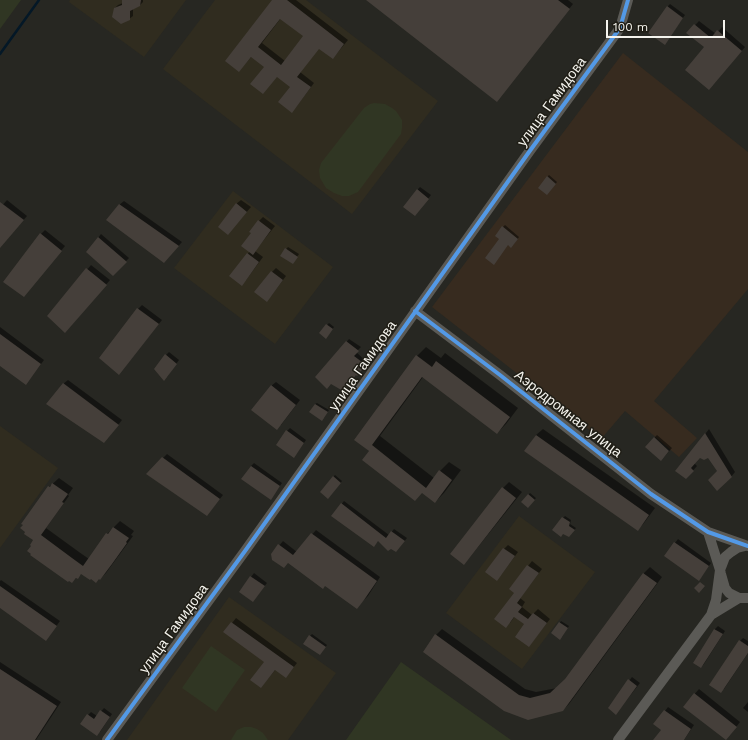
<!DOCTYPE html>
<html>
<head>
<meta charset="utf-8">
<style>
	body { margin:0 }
	#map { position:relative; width:748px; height:740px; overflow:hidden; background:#272722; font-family:"Work Sans",sans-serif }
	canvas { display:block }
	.scale { position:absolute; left:606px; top:20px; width:119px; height:18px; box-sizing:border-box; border:2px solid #f5f4ee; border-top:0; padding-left:5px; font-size:12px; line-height:14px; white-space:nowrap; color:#f5f4ee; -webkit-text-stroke:3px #201e16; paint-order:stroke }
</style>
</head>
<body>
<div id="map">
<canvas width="748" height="740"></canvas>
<div class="scale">100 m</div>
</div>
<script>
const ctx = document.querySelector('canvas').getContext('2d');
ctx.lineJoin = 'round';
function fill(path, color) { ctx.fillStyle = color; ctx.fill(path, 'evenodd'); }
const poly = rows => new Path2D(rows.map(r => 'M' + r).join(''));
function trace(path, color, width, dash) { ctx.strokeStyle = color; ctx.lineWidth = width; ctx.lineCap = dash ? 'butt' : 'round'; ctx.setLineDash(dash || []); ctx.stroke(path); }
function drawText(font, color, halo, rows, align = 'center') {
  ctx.font = font + ' "Work Sans",sans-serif'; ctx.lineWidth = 3; ctx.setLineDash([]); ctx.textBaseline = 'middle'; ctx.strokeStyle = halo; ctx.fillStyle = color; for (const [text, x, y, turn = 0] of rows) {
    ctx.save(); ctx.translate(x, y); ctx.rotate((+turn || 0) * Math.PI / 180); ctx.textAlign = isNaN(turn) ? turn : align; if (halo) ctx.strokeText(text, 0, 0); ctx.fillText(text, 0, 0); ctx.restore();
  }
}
fill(poly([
	[70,0,186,0,144,57,69,2],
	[215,0,306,0,438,101,352,214,163,69],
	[233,191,333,267,275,344,174,268],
	[0,426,58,468,0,548],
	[519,516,595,572,522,669,446,613],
	[229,597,336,673,288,740,127,740]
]), '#302c1f');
fill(poly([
	[623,53,748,152,748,289,654,401,697,438,679,457,625,411,601,439,432,307]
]), '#372b1f');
fill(poly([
	[0,0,21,0,0,29],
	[374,103,385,104,392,108,396,111,402,120,402,128,401,134,358,192,349,196,342,196,334,193,326,188,320,178,319,170,321,163,364,108,370,104],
	[211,646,245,670,216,712,182,688],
	[401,662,511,740,346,740],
	[244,727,251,727,257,729,263,733,268,740,231,740,237,730]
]), '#303623');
fill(poly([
	[123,0,143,0,143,2,140,5,133,9,133,16,129,19,114,9,118,5,123,3],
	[273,0,296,0,348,40,333,58,319,48,300,72,314,83,296,107,291,86,277,76,263,93,265,67,252,56,239,71],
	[281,18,304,36,285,61,262,43],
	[367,0,568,0,573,4,501,96],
	[670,4,685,15,667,40,667,7],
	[699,21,716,34,722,27,745,47,713,85,705,47,688,33],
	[549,175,557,182,549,192,547,177],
	[420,187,431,195,418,212,417,190],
	[7,200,27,216,0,247,0,208],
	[241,200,251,207,238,222,236,204],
	[124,201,182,242,168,258,119,205],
	[263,217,275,226,255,251,263,257,246,280,231,276,250,251,252,232,259,221],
	[505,225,519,237,513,245,508,244,501,239,503,227],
	[45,230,65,246,24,296,41,234],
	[101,234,129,258,113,275,87,252],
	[288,247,299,254,294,261,281,255],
	[91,265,110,280,69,328,48,316],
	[276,268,286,276,271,296,272,272],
	[142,305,162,320,123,369,138,309],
	[329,323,334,327,328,335,320,333],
	[0,327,44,360,30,379,26,383,0,364],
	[349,339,361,347,356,352,367,362,359,372,331,383,316,377],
	[426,347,441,358,445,353,518,408,506,424,497,433,423,377,380,436,434,478,440,471,449,462,461,470,444,493,435,502,355,440,417,356],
	[169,352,179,360,167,377,166,355],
	[68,380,122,420,108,438,63,384],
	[276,382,300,400,281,425,271,386],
	[317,403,329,410,324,418,315,404],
	[290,428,306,440,297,453,287,431],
	[543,429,655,508,644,523,638,530,526,450,536,435],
	[709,429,735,472,731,477,718,471,708,457,700,457,694,463,697,466,690,474,677,471],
	[657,435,672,448,664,457,654,438],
	[167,454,223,495,207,515,147,474],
	[254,463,282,483,273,496,251,466],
	[335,475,342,481,330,496,333,477],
	[59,478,73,488,68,495,69,496,46,528,79,552,89,559,107,534,120,521,134,531,131,535,133,536,106,573,100,579,82,573,72,582,35,540,49,487],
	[509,482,522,492,470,557,464,564,503,488],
	[530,493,536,498,528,507,528,495],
	[344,501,389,535,394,529,407,538,399,548,378,540,332,516],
	[565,516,571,520,570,524,576,528,569,536,563,518],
	[316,530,380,577,368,596,360,604,325,585,288,562,272,554,283,541,297,552],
	[678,539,711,563,702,576,665,556],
	[508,545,518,552,501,575,504,549],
	[532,561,542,569,520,598,525,602,522,607,532,615,538,609,550,619,529,646,526,624,515,616,510,623,515,592,510,589],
	[650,567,662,577,569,704,563,710,528,719,436,635,442,629,525,689,536,692,557,688,567,679,644,573],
	[254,573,267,583,253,601,240,592],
	[1,580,60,621,50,635,46,640,0,607,0,581],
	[236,618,297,663,286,677,276,669,261,687,265,662,225,632],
	[561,621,569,626,562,637,552,633],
	[718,626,725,631,704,664,701,667,694,662,715,629],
	[312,634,327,645,322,652,310,636],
	[743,638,748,641,748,653,724,689,710,684,740,641],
	[0,662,61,702,36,740,0,740],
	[632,677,640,683,619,710,609,707],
	[699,689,740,722,730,735,684,706],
	[748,702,748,712,743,708],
	[668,707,694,725,684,740,654,740,663,730,665,711],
	[104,708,112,714,100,732,88,715,91,712,97,716]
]), '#0007');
trace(poly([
	[0,54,39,0]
]), '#041827', 2.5);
fill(poly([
	[122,0,141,0,140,6,130,11,130,20,121,24,112,17,114,8,122,5],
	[272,0,287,0,344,44,333,59,319,49,297,77,311,87,292,113,278,102,290,87,277,77,263,94,250,84,264,67,251,57,239,72,225,61],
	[280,19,303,36,281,65,258,47],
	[366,0,558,0,570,9,497,102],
	[667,6,683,18,665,45,648,33],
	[694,24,711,38,717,30,742,51,709,90,685,70,704,47,686,33],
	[547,176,556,184,547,195,538,188],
	[417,189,429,199,415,216,403,207],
	[0,202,24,220,0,248],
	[236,203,247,212,228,235,218,227],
	[119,204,179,246,164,263,106,220],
	[258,220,271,230,253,255,241,246,251,233,249,232],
	[502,226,518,239,511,248,508,245,494,265,485,258,499,239,495,236],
	[40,233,62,251,24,297,3,282],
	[98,237,127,262,113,276,86,252],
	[285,248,298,257,293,264,280,256],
	[247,253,259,262,242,286,229,276],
	[86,268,107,285,65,333,47,316],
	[271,271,283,280,267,302,254,292],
	[137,308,159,324,119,375,99,358],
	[326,324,333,329,326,339,319,333],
	[0,334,41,364,26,385,0,366],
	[346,341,359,351,354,356,366,365,357,376,356,375,343,391,331,384,327,389,315,377],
	[165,354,177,364,164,381,154,369],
	[416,355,432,367,436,361,510,417,497,434,422,377,372,445,426,488,439,470,452,480,435,503,422,493,415,501,362,460,369,451,354,440],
	[63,383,119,425,104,443,46,404],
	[271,385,296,405,277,430,251,410],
	[315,404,328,412,322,421,309,412],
	[286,430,304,443,294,458,276,445],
	[705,433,732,477,717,491,708,480,717,471,708,458,704,460,700,458,691,468,694,471,686,479,675,471],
	[536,435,649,515,638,531,524,451],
	[654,437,669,451,661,461,645,447],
	[162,457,220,499,207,516,146,474],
	[251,466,280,486,271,500,241,479],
	[333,476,341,483,328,499,320,492],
	[52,483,68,494,62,502,64,503,41,535,72,558,83,566,106,533,108,534,113,527,129,538,126,542,127,543,112,564,100,580,99,579,96,583,91,579,90,580,81,574,78,579,76,578,72,583,69,581,68,582,30,555,31,554,27,551,31,546,30,545,33,540,24,534,25,532,20,528,23,525,21,524,48,486,50,487],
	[502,487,516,498,464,565,450,554],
	[528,494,535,500,528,508,521,502],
	[341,503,386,538,391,531,405,541,396,552,391,549,388,551,378,541,374,547,331,516],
	[562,517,570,522,569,526,575,530,569,537,563,534,561,537,552,530],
	[311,533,377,581,364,600,357,609,325,586,323,589,288,563,284,568,272,560,271,554,278,544,293,555],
	[674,542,709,566,699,581,664,556],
	[503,548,515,556,497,581,485,572],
	[527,565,539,573,517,603,522,607,518,612,528,619,533,613,547,623,529,647,515,637,524,624,514,617,506,628,494,619,514,593,509,589],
	[643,573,657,583,563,711,528,720,504,711,423,652,435,634,519,695,530,698,550,693,565,679],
	[250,576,265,586,253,602,239,592],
	[700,582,705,586,699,593,694,588],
	[0,586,57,626,46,641,0,608],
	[231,622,294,667,286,678,275,670,261,688,250,680,264,662,223,632],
	[559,622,568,628,560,640,551,633],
	[714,629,723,634,701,668,693,663],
	[309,635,326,647,320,655,303,644],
	[739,640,748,646,748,653,721,693,709,685],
	[0,669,57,706,35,740,0,740],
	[628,679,637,686,616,715,608,708],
	[694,693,737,727,726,740,683,707],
	[100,710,110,717,97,736,80,724,87,714,94,719],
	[664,710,691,729,684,740,653,740,661,730,653,724]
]), '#453f3a');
trace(poly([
	[415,311,500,375,651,494,708,532,748,546],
	[745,546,737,548,731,552,725,557,722,565,720,570,721,574,725,588,729,593,739,598,748,598],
	[711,615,739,598],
	[107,740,245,551,529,152,620,28,628,0],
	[618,740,711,615,716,600,720,570,708,532]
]), '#5b5a56', 10);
trace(poly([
	[415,311,500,375,651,494,708,532,748,546],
	[107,740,245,551,529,152,620,28,628,0]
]), '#5399e6', 4);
drawText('14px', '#f5f4ee', '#201e16', [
	["улица Гамидова",552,102,-54],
	["улица Гамидова",363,366,-55],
	["Аэродромная улица",568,414,38],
	["улица Гамидова",174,629,-54]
]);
</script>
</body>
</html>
